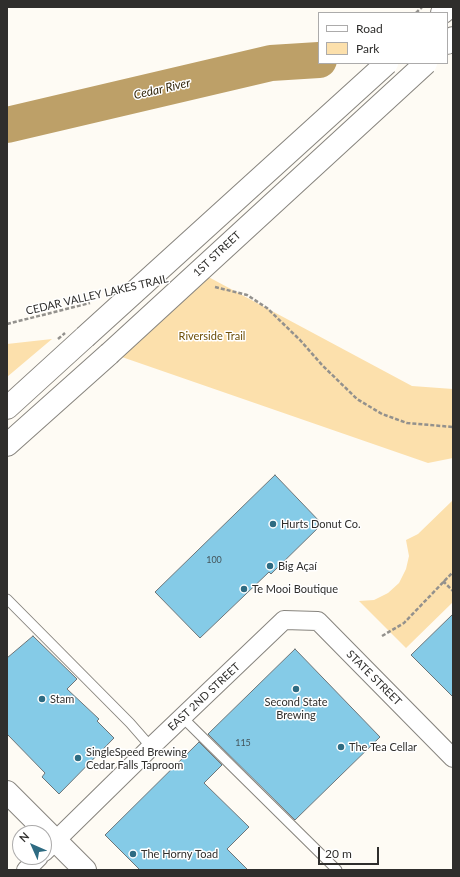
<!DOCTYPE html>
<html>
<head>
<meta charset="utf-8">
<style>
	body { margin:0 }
	#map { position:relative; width:460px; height:877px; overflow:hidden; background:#fefbf4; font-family:Lato,sans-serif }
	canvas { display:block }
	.frame { position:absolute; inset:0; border:8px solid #2f2e2c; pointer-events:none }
	.legend { position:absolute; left:318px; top:12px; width:130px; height:52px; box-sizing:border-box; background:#fff; border:1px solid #acabab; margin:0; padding:5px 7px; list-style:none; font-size:12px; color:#2f2e2c }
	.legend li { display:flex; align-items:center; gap:8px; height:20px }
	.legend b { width:20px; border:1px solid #acabab }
	.north { position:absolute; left:12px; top:825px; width:40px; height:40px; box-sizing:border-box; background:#fff; border:1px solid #acabab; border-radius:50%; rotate:315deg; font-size:11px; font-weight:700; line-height:16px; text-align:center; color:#2f2e2c }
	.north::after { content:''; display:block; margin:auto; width:14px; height:18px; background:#2e6b82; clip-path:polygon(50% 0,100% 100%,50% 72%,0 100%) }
	.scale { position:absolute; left:318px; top:847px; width:61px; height:18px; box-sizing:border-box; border:2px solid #2f2e2c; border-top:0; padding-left:5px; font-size:12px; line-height:14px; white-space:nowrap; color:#2f2e2c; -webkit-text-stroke:3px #fff; paint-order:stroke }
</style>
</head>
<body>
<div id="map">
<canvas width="460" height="877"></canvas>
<div class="frame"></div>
<ul class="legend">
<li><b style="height:5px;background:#fff"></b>Road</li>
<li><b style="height:11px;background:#fce0ac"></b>Park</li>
</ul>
<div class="north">N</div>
<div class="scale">20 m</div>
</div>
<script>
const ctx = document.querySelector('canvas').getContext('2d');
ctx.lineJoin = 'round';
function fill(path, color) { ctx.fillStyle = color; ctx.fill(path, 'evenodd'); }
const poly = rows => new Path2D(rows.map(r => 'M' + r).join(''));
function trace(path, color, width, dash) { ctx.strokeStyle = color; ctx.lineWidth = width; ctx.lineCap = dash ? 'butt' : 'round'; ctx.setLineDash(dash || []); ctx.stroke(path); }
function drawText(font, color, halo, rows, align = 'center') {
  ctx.font = font + ' Lato,sans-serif'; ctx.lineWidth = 3; ctx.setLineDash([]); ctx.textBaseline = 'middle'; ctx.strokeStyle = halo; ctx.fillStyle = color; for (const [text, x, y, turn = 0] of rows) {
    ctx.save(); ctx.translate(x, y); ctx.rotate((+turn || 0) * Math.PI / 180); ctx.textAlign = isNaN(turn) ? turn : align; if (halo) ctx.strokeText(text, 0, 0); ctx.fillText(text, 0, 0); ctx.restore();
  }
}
fill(poly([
	[201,273,412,386,453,389,453,458,428,463,119,356],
	[52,339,7,377,7,344],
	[453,500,453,602,406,648,359,601,374,600,388,593,399,583,406,569,409,556,406,540,418,534]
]), '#fce0ac');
trace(poly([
	[7,125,271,63,319,60]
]), '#bda068', 36);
const building = poly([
	[275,475,322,524,271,574,269,572,200,638,155,592,275,475],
	[453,614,453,697,411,655,453,614],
	[33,636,77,679,67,689,99,719,97,721,114,738,59,794,42,777,45,773,7,734,7,658,33,636],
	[295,649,380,737,295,820,208,734,295,649],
	[199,742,222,765,204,783,249,827,227,849,248,870,140,870,105,835,199,742]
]);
fill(building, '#85cbe7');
trace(building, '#6e7578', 1);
const service = poly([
	[7,599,130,723,151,747],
	[182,717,337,870]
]);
const minor = poly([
	[44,852,151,747,284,620,318,621,453,758],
	[26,870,39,857]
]);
const secondary = poly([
	[7,792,85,870]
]);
const primary = poly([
	[442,13,449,7],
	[447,43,453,38],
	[7,408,85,337],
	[7,445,109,354]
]);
trace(service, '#87847e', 11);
trace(minor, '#87847e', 20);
trace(secondary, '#87847e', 24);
trace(primary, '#87847e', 24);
trace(poly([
	[416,13,422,7],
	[215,287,247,295,267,308,300,340,322,365,357,399,382,414,407,423,453,427],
	[7,324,90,303],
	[443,581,453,591],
	[382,636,404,623,453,572]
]), '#93918d', 2.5, [4, 2]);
trace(service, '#fff', 9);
trace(minor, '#fff', 18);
trace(secondary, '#fff', 22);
trace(primary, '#fff', 22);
const primaryBridge = poly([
	[85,337,387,63],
	[109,354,426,63]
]);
trace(primaryBridge, '#87847e', 24, []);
trace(poly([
	[58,339,65,333]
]), '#93918d', 2.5, [4, 2]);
trace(primaryBridge, '#fff', 22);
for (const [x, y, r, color] of [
	[273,524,4,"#2e6b82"],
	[270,566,4,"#2e6b82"],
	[244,589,4,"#2e6b82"],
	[296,689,4,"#2e6b82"],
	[42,699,4,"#2e6b82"],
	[341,747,4,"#2e6b82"],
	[78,758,4,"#2e6b82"],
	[133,854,4,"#2e6b82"]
]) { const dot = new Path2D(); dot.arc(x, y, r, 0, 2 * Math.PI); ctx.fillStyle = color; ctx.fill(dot); trace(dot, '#fff', 1.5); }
drawText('9px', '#44555b', null, [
	["100",214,560],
	["115",243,743]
]);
drawText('11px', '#2f2e2c', '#fff', [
	["1ST STREET",217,254,-43],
	["CEDAR VALLEY LAKES TRAIL",97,295,-13],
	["STATE STREET",374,678,45],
	["EAST 2ND STREET",204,697,-43]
]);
drawText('11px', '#6e500a', '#fff', [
	["Riverside Trail",212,336]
]);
drawText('11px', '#2f2e2c', '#fff', [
	["Hurts Donut Co.",281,524],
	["Big Açaí",278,566],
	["Te Mooi Boutique",252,589],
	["Stam",50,699],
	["Second State",296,702,"center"],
	["Brewing",296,715,"center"],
	["The Tea Cellar",349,747],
	["SingleSpeed Brewing",86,752],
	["Cedar Falls Taproom",86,765],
	["The Horny Toad",141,854]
], 'left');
drawText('italic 12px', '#35290f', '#fff', [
	["Cedar River",162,89,-13]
]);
</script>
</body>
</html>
